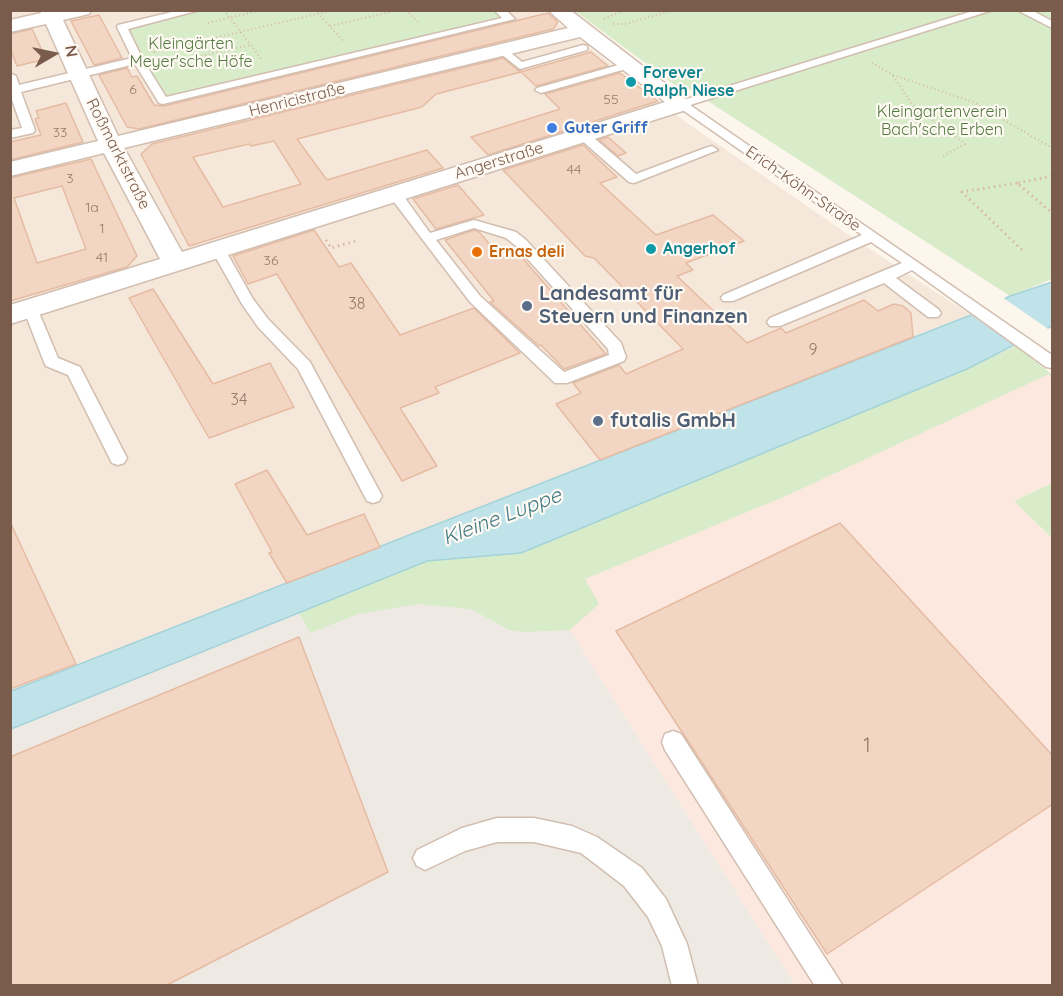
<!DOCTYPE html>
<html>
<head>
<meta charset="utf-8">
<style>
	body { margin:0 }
	#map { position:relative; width:1063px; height:996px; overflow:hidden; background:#fdf6ec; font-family:Quicksand,sans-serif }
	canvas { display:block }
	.frame { position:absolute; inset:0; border:12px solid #7a5c4d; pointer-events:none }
	.north { position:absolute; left:24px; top:24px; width:60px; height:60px; -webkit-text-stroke:4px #fffaf3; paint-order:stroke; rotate:81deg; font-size:16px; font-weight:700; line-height:24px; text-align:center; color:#7a5c4d }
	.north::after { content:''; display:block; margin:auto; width:21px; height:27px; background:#7a5c4d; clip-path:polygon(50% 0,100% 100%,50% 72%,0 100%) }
</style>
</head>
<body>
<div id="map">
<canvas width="1063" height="996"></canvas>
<div class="frame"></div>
<div class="north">N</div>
</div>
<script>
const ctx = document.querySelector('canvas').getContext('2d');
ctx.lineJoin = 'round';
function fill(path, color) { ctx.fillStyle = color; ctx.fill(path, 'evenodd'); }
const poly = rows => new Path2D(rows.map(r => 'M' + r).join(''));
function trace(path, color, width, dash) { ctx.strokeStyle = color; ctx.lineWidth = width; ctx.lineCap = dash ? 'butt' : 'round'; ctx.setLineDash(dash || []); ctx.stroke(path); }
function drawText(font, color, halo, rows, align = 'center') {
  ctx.font = font + ' Quicksand,sans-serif'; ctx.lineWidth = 4.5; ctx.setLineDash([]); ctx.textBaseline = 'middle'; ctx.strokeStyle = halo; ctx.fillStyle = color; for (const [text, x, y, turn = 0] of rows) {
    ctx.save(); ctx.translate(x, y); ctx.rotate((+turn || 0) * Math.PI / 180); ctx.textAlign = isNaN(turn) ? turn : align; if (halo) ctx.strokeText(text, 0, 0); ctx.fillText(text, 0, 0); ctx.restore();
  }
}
fill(poly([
	[11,11,542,11,683,120,853,238,971,315,11,691]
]), '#f5e8da');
fill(poly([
	[1050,373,1052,381,1052,483,1014,501,1052,538,1052,985,795,985,521,553]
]), '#fde8e0');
fill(poly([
	[521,553,795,985,11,986,11,729,427,561]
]), '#efe9e4');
fill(poly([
	[195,10,499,10,510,19,163,101,122,27],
	[575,11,1052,11,1052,279,1010,296,689,89,679,88],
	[1016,346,1050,373,1052,376,1052,380,1049,374,786,496,585,579,599,604,570,630,525,632,509,630,471,609,418,604,358,614,310,633,299,612,427,561,521,553,967,369],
	[1052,483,1052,538,1014,501]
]), '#d8ecc9');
const water = poly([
	[1052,282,1052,326,967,369,521,553,427,561,11,729,11,691,971,315,1010,296,1052,282]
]);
fill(water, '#bfe3e8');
trace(water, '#a5d3da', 1.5);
fill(poly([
	[1002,297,1051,331,1018,348,969,313]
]), '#fdf6ec');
const building = poly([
	[548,13,558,22,553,29,139,129,127,127,99,75,127,68,132,77,137,76,154,105,164,106,548,13],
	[99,15,122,58,94,65,71,21,99,15],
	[32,29,46,59,17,66,10,48,10,34,32,29],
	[591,52,608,66,536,86,521,72,436,94,422,107,297,139,327,180,427,150,443,168,189,246,141,154,152,144,503,58,519,71,524,71,591,52],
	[274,141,301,184,223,207,193,157,249,144,251,146,274,141],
	[620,73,658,101,488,155,471,137,560,109,545,94,620,73],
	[66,103,83,142,10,160,10,142,41,135,35,119,39,118,36,111,66,103],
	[608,137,626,153,618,156,599,140,608,137],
	[583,145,617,177,600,183,656,235,713,215,744,241,686,263,693,270,677,276,747,343,781,328,786,333,864,300,878,311,894,304,903,306,911,313,913,337,600,460,556,404,581,393,573,383,619,365,626,374,683,349,594,258,585,256,503,170,583,145],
	[91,159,137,256,127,267,10,301,10,178,91,159],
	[62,186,86,249,37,263,14,198,62,186],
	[458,185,484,215,436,229,413,199,458,185],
	[314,230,339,267,351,263,400,335,474,308,520,353,435,387,439,393,400,408,437,466,402,481,277,274,248,284,233,256,314,230],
	[474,230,479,232,502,258,518,253,606,354,564,369,541,345,539,346,490,302,494,301,445,240,474,230],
	[153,289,213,384,270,363,294,407,209,438,129,298,153,289],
	[267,470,307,535,364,514,380,547,287,583,269,553,272,552,235,484,267,470],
	[10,522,76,664,10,689,10,522],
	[840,523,1053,756,1053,804,827,954,616,631,840,523],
	[299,637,388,872,165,986,10,986,10,757,299,637]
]);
fill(building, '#f3d5c3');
trace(building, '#e6bba3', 1.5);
const lane = poly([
	[180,10,200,10,128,29,143,60,166,97,502,18,494,10,506,10,515,19,163,104,159,103,135,64,21,92,35,130,33,133,10,138,10,130,22,128,10,94,10,73,16,76,19,85,132,58,117,27,118,25,180,10],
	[976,10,993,10,690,105,1052,355,1052,368,1046,367,912,270,896,278,938,309,941,313,938,317,928,317,884,283,780,326,770,326,767,322,770,318,902,263,871,242,733,301,723,301,721,298,723,295,862,235,677,106,677,102,976,10],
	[1017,10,1031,10,1052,21,1052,28,1017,10],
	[583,45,587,46,587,50,520,69,496,50,497,48,505,48,522,62,583,45],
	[629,62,635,65,633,67,541,93,535,90,537,88,629,62],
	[583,131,587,132,636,174,708,147,712,146,718,150,634,183,629,182,579,138,577,135,583,131],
	[395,190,400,191,430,233,474,220,516,232,526,240,621,343,626,357,624,361,567,383,555,383,470,302,388,194,395,190],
	[474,228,506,238,516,246,608,349,609,355,564,372,480,296,436,240,474,228],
	[218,245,223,246,253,299,268,319,310,362,382,496,379,501,373,503,367,501,298,369,258,327,242,304,211,249,218,245],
	[30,303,37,308,58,358,80,367,127,458,124,463,118,465,112,463,68,375,46,366,44,362,23,308,30,303],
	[673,731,681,734,843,986,815,986,665,750,662,742,665,734,673,731],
	[497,818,534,818,572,826,597,837,642,868,666,899,687,944,698,986,672,986,662,946,648,917,624,886,581,853,534,842,497,842,465,851,425,870,417,866,413,858,417,850,462,828,497,818]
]);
const street = poly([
	[40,10,91,10,89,14,63,20,118,136,568,28,548,10,570,10,692,104,689,109,10,324,10,305,160,259,104,153,10,176,10,162,98,141,46,24,10,32,10,20,41,13,40,10],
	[580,37,665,102,182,252,124,148,580,37]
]);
trace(lane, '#d1beb0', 3);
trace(street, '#d1beb0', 3);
trace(poly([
	[224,10,262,60],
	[315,10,343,41],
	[406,10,418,22],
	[604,19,625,10],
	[208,23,263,10],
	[613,24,625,24,674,10],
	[330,26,399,10],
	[154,52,334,10],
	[872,63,893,75,973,102,1052,148],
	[162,65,250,45],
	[893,76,912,104,965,144,943,156]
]), '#d9b8a5', 2, [1, 3]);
trace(poly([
	[1052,176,1017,183,1052,213],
	[1017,183,962,192,1022,250],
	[326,240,331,248,356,241]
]), '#d9b8a5', 3, [1.5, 4]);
fill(lane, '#fff');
fill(street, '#fff');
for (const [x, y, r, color] of [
	[631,82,6,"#0f9aa8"],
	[552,128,6,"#3f7fe0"],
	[651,249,6,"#0f9aa8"],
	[477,252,6,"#e8710a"],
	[527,306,6,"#5c6f8a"],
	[598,421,6,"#5c6f8a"]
]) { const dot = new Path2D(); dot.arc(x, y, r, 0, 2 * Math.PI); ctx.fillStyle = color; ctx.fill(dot); trace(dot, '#fffaf3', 2); }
drawText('14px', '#987a6a', null, [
	["6",133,90],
	["55",611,100],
	["33",60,133],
	["44",574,170],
	["3",70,179],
	["1a",92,208],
	["1",102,229],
	["41",102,258],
	["36",271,261]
]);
drawText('16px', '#537a41', '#fffaf3', [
	["Kleingärten",191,44],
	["Meyer'sche Höfe",191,62],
	["Kleingartenverein",942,112],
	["Bach'sche Erben",942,130]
]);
drawText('bold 16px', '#0d838f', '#fffaf3', [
	["Forever",643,73],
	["Ralph Niese",643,91],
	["Angerhof",663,249]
], 'left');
drawText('16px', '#7a5c4d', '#fffaf3', [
	["Henricistraße",297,100,-14],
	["Roßmarktstraße",118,154,63],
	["Angerstraße",499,161,-17],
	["Erich-Köhn-Straße",803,189,35]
]);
drawText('bold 16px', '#366cbe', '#fffaf3', [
	["Guter Griff",564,128]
], 'left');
drawText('bold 16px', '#c56008', '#fffaf3', [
	["Ernas deli",489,252]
], 'left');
drawText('16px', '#987a6a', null, [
	["38",357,304],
	["9",813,350],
	["34",239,400]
]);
drawText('bold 20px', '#4e5e75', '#fffaf3', [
	["Landesamt für",539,294],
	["Steuern und Finanzen",539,317],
	["futalis GmbH",610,421]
], 'left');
drawText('20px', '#987a6a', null, [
	["1",867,746]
]);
drawText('italic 21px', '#437c86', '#fffaf3', [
	["Kleine Luppe",502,517,-21]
]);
</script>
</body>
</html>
